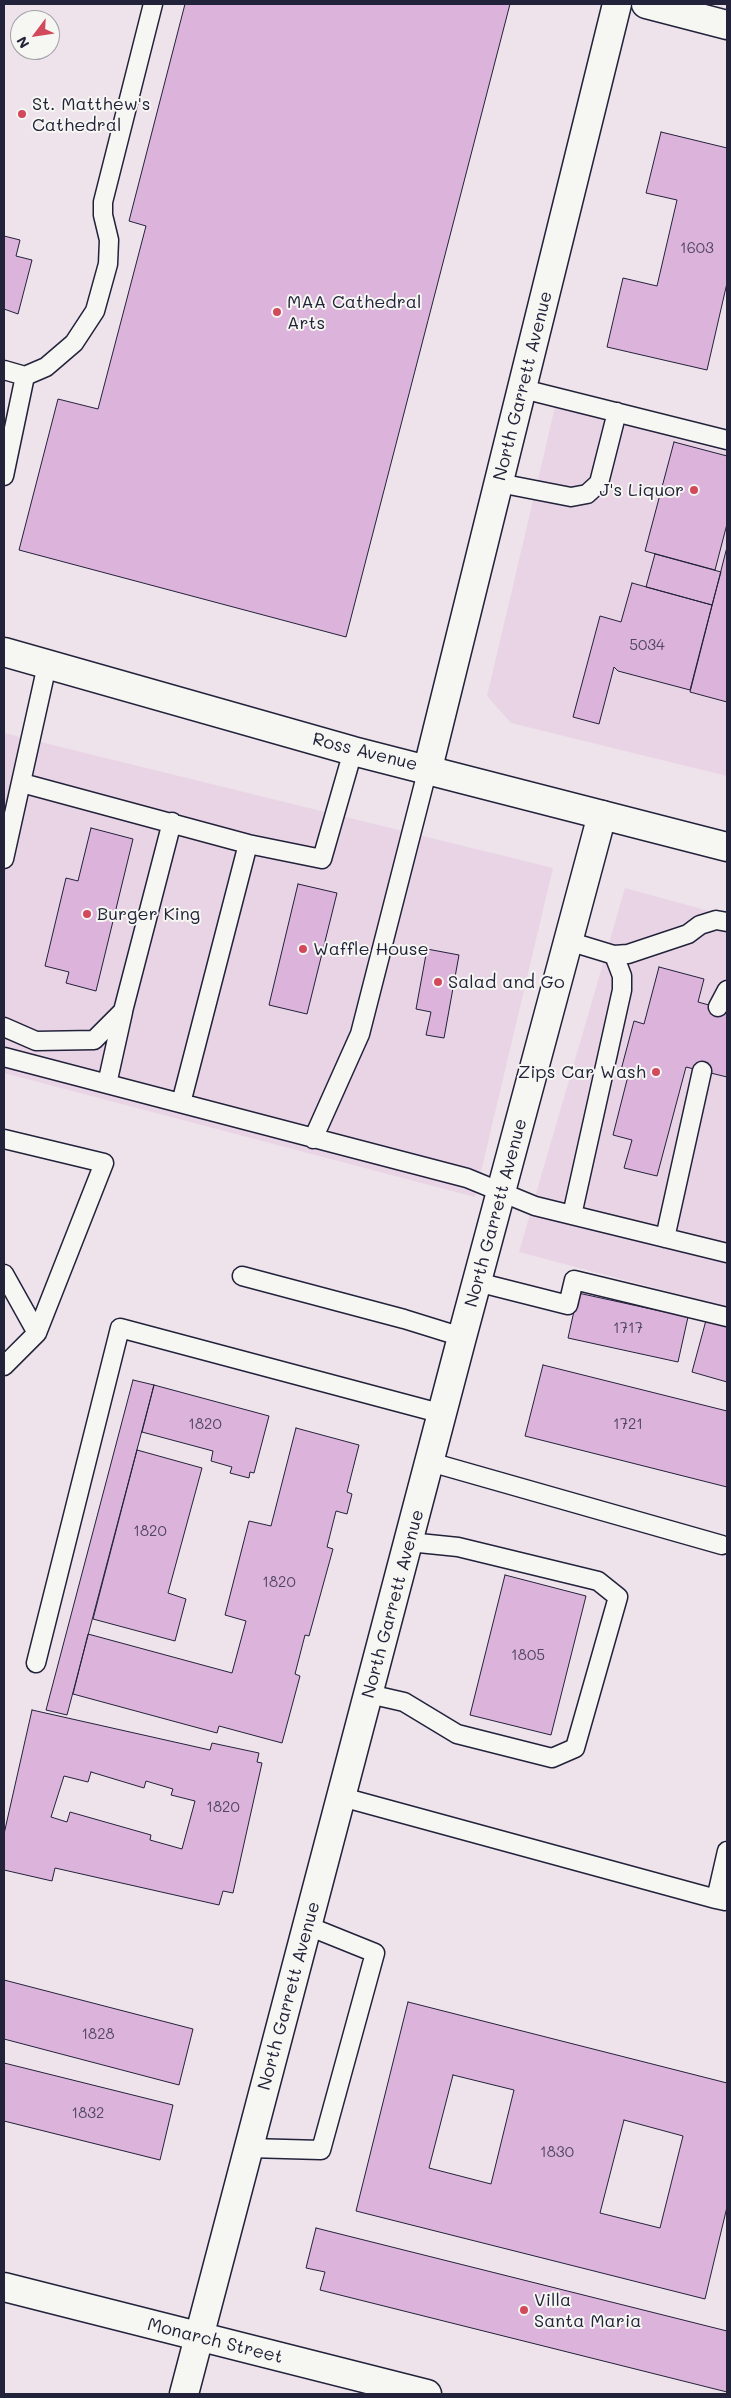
<!DOCTYPE html>
<style>
body{margin:0}
#map{position:relative;width:731px;height:2398px;overflow:hidden;background:#eee2eb;font-family:Mali,sans-serif}
canvas{display:block}
.frame{position:absolute;inset:0;border:5px solid #22223b;pointer-events:none}
.north{position:absolute;left:10px;top:10px;width:50px;height:50px;box-sizing:border-box;background:#f6f6f2;border:1px solid #a1a1a9;border-radius:50%;rotate:239deg;font-size:14px;font-weight:700;line-height:20px;text-align:center;color:#22223b}
.north::after{content:'';display:block;margin:auto;width:18px;height:22px;background:#d1495b;clip-path:polygon(50% 0,100% 100%,50% 72%,0 100%)}
</style>
<div id="map">
<canvas width="731" height="2398"></canvas>
<div class="frame"></div>
<div class="north">N</div>
</div>
<script>
const c = document.querySelector('canvas').getContext('2d');
c.lineJoin = 'round';
function fill(path, color) {
  c.fillStyle = color;
  c.fill(path, 'evenodd');
}
function shape(rows) {
  const path = new Path2D();
  for (const r of rows) {
    path.moveTo(r[0], r[1]);
    for (let i = 2; i < r.length; i += 2) path.lineTo(r[i], r[i + 1]);
  }
  return path;
}
function stroke(path, color, width, dash) {
  c.strokeStyle = color;
  c.lineWidth = width;
  c.lineCap = dash ? 'butt' : 'round';
  c.setLineDash(dash || []);
  c.stroke(path);
}
function label(font, color, halo, rows, align = 'center') {
  c.font = font + ' Mali,sans-serif';
  c.lineWidth = 4;
  c.setLineDash([]);
  c.textBaseline = 'middle';
  c.strokeStyle = halo;
  c.fillStyle = color;
  for (const [text, x, y, turn = 0] of rows) {
    c.save();
    c.translate(x, y);
    c.rotate((+turn || 0) * Math.PI / 180);
    c.textAlign = isNaN(turn) ? turn : align;
    if (halo) c.strokeText(text, 0, 0);
    c.fillText(text, 0, 0);
    c.restore();
  }
}
const built = shape([
 [555,407,727,452,727,776,511,723,487,696],
 [4,733,553,868,475,1197,4,1073],
 [625,888,727,916,727,1307,519,1252]
]);
const building = shape([
 [185,4,510,4,346,637,19,550,58,399,98,409,146,226,129,221,185,4],
 [661,132,727,148,727,283,707,370,607,347,623,278,657,286,677,200,646,193,661,132],
 [4,236,20,240,16,256,32,260,18,314,4,309,4,236],
 [674,442,727,456,727,524,715,570,645,551,674,442],
 [727,547,727,702,690,692,727,547],
 [655,554,721,572,712,605,646,587,655,554],
 [632,583,712,605,690,690,618,671,614,667,599,724,573,717,600,616,621,622,632,583],
 [91,828,133,839,96,991,66,983,69,972,45,966,66,878,78,881,91,828],
 [298,884,337,893,307,1014,269,1005,298,884],
 [427,949,459,955,444,1038,426,1035,431,1012,416,1009,427,949],
 [659,967,704,979,698,1002,727,1010,727,1077,686,1067,657,1176,624,1168,632,1140,613,1135,629,1072,621,1070,634,1021,644,1024,659,967],
 [578,1293,688,1317,678,1362,568,1338,578,1293],
 [708,1313,727,1319,727,1382,692,1372,708,1313],
 [543,1365,727,1411,727,1487,525,1436,543,1365],
 [133,1380,154,1385,67,1715,46,1710,133,1380],
 [154,1385,269,1416,254,1473,250,1472,249,1478,230,1473,232,1467,211,1461,213,1451,142,1432,154,1385],
 [296,1428,359,1445,347,1492,352,1494,347,1514,336,1511,327,1547,333,1549,309,1636,305,1635,295,1674,300,1676,282,1743,219,1726,217,1733,73,1694,88,1634,232,1673,246,1621,225,1615,249,1521,271,1526,296,1428],
 [137,1450,202,1468,168,1593,186,1599,175,1641,93,1619,137,1450],
 [505,1575,586,1596,551,1735,470,1715,505,1575],
 [32,1710,210,1750,212,1743,259,1753,257,1762,262,1763,233,1893,223,1891,219,1905,55,1868,52,1881,4,1870,4,1834,32,1710],
 [91,1772,144,1788,146,1781,173,1789,171,1795,195,1801,182,1849,150,1840,151,1835,70,1812,67,1822,51,1817,64,1776,88,1782,91,1772],
 [4,1980,193,2029,179,2085,4,2039,4,1980],
 [408,2002,727,2083,727,2207,705,2299,356,2211,408,2002],
 [453,2075,514,2090,491,2184,429,2168,453,2075],
 [624,2120,683,2136,660,2228,600,2213,624,2120],
 [4,2063,173,2105,160,2160,4,2121,4,2063],
 [316,2228,727,2331,727,2392,320,2290,325,2272,306,2268,316,2228]
]);
const lane = shape([
 [4,370,25,376,46,367,74,343,95,311,108,264,109,240,103,215,103,202,153,4],
 [523,389,727,440],
 [4,476,25,376],
 [499,483,571,497,587,494,599,483,617,412],
 [22,783,248,844,181,1103],
 [248,844,322,859,353,751],
 [4,859,47,665],
 [568,941,614,955,628,954,688,934,700,925,716,920,727,922],
 [718,1007,727,990],
 [4,1027,36,1041,94,1040,123,1011,172,822],
 [4,1057,467,1178,535,1206,727,1253],
 [107,1084,123,1012],
 [4,1139,104,1163,37,1333],
 [313,1139,360,1034,428,768],
 [572,1215,622,990,622,976,614,955],
 [665,1238,702,1071],
 [4,1274,37,1333,4,1366],
 [242,1276,404,1319,462,1337],
 [477,1282,568,1305,574,1280,727,1317],
 [430,1462,722,1545],
 [36,1663,120,1328,443,1414],
 [369,1694,404,1702,457,1734,552,1758,575,1748,618,1597,598,1581,458,1547,409,1542],
 [342,1797,716,1899],
 [725,1901,716,1899,727,1851],
 [249,2148,321,2150,375,1953,308,1926]
]);
const street = shape([
 [646,4,727,25],
 [428,768,617,4],
 [4,2287,427,2394],
 [184,2394,462,1337,602,815]
]);
const secondary = shape([
 [4,652,353,751,727,847]
]);
const markers = [
 [22,114,5,"#d1495b"],
 [277,312,5,"#d1495b"],
 [694,490,5,"#d1495b"],
 [87,914,5,"#d1495b"],
 [303,949,5,"#d1495b"],
 [438,982,5,"#d1495b"],
 [656,1072,5,"#d1495b"],
 [524,2310,5,"#d1495b"]
];
const numberNames = [
 ["1603",697,248],
 ["5034",647,645],
 ["1717",628,1328],
 ["1820",205,1424],
 ["1721",628,1424],
 ["1820",150,1531],
 ["1820",279,1582],
 ["1805",528,1655],
 ["1820",223,1807],
 ["1828",98,2034],
 ["1832",88,2113],
 ["1830",557,2152]
];
const poiNames = [
 ["St. Matthew's",32,104],
 ["Cathedral",32,125],
 ["MAA Cathedral",287,302],
 ["Arts",287,323],
 ["J's Liquor",684,490,"right"],
 ["Burger King",97,914],
 ["Waffle House",313,949],
 ["Salad and Go",448,982],
 ["Zips Car Wash",646,1072,"right"],
 ["Villa",534,2300],
 ["Santa Maria",534,2321]
];
const streetNames = [
 ["North Garrett Avenue",523,386,-76],
 ["Ross Avenue",365,752,14],
 ["North Garrett Avenue",496,1213,-75],
 ["North Garrett Avenue",393,1604,-75],
 ["North Garrett Avenue",289,1996,-75],
 ["Monarch Street",215,2341,14]
];
fill(built, '#e9d4e6');
fill(building, '#dcb3da');
stroke(building, '#22223b', 1);
stroke(lane, '#22223b', 21);
stroke(street, '#22223b', 31);
stroke(secondary, '#22223b', 31);
stroke(lane, '#f6f6f2', 18);
stroke(street, '#f6f6f2', 28);
stroke(secondary, '#f6f6f2', 28);
for (const [x, y, r, color] of markers) {
  const dot = new Path2D();
  dot.arc(x, y, r, 0, 2 * Math.PI);
  c.fillStyle = color;
  c.fill(dot);
  stroke(dot, '#f6f6f2', 2);
}
label('15px', '#504663', null, numberNames);
label('18px', '#22223b', '#f6f6f2', poiNames, 'left');
label('18px', '#22223b', '#f6f6f2', streetNames);
</script>
